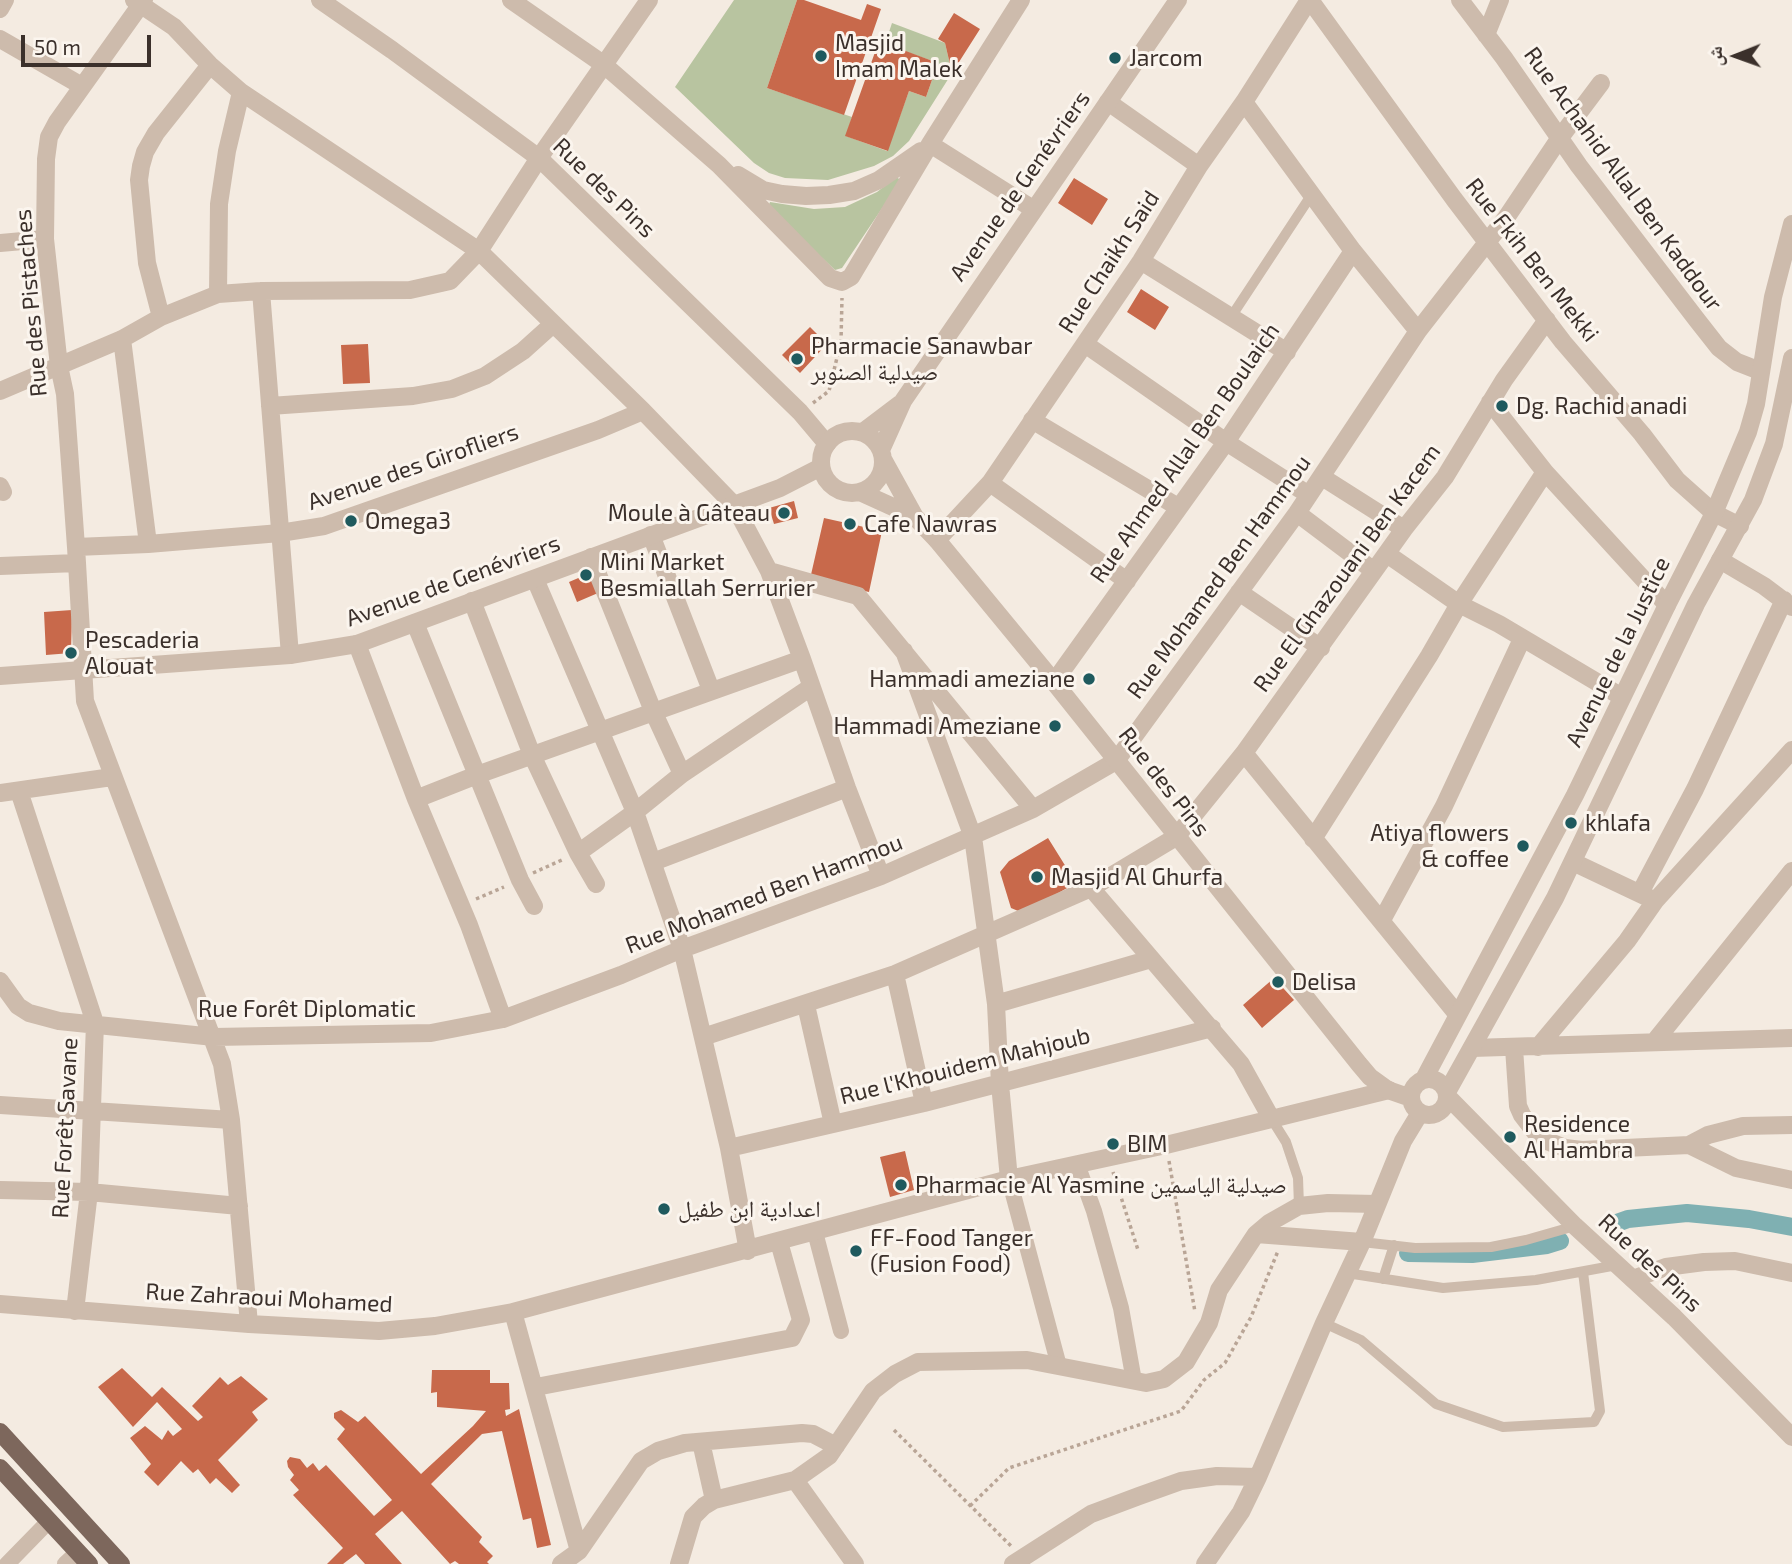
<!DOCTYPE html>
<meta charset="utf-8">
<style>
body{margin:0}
#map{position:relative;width:1792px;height:1564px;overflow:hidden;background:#f4ebe1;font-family:"Exo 2","Noto Naskh Arabic",sans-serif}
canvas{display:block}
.north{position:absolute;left:1701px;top:21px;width:70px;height:70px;-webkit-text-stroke:5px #fbf5ee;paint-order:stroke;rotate:269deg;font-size:19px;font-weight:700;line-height:28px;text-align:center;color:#3b302b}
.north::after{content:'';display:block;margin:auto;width:24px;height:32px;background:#3b302b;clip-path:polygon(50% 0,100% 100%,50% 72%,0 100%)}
.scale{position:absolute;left:21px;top:35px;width:130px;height:32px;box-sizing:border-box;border:4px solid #3b302b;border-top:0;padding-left:9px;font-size:21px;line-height:24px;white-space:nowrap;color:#3b302b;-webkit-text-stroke:5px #fbf5ee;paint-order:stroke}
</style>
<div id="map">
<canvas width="1792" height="1564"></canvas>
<div class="north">ش</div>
<div class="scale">50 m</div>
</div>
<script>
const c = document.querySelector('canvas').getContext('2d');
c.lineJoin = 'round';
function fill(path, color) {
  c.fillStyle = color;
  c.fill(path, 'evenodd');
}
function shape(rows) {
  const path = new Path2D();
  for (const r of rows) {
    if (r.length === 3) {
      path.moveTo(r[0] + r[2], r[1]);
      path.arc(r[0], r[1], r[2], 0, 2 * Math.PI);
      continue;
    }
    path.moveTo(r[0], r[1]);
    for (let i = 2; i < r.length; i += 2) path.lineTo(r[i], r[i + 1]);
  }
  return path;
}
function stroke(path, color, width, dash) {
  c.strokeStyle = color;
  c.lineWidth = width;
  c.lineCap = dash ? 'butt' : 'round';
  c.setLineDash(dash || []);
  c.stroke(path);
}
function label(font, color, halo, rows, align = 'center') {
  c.font = font + ' "Exo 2","Noto Naskh Arabic",sans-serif';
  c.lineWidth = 6;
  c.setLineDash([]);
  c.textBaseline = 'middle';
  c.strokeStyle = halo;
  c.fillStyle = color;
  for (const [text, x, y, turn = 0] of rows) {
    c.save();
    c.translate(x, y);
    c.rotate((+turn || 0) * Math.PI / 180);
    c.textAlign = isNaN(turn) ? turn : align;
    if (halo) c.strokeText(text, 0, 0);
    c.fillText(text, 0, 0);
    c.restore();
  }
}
const green = shape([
 [734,0,797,0,767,88,852,117,846,136,887,151,909,91,926,97,938,63,885,44,892,23,945,43,952,73,909,141,893,156,874,166,828,180,785,178,769,173,754,163,675,87],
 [896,177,901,180,842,268,835,270,768,207,770,202,814,209,845,207,877,192]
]);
const canal = shape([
 [1614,1224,1628,1219,1687,1213,1749,1219,1792,1227],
 [1408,1253,1472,1254,1547,1245,1560,1241]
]);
const building = shape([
 [797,0,804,0,861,20,867,4,881,9,844,115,767,88],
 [954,13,980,29,952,73,945,43,938,39],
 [879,41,938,63,926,97,909,91,888,151,845,136],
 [1074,178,1108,199,1092,225,1058,203],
 [1141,289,1169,307,1155,330,1127,312],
 [810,327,827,344,800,373,782,355],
 [368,344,370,383,343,384,341,345],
 [794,501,798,518,774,524,769,508],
 [824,518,882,531,869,592,810,579],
 [590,573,598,593,577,602,569,582],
 [72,610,71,653,46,655,44,612],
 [1048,838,1076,883,1023,913,1011,908,1000,872,1009,861],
 [1274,978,1294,1000,1262,1028,1243,1005],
 [905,1151,914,1190,890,1197,880,1157],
 [122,1368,152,1397,162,1387,198,1421,203,1417,192,1406,220,1377,228,1385,241,1376,268,1399,252,1412,258,1420,218,1460,240,1485,232,1493,216,1478,210,1484,198,1469,193,1473,181,1461,158,1486,144,1472,151,1464,130,1438,145,1426,162,1440,168,1430,173,1436,182,1429,157,1402,133,1427,98,1387],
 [432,1370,490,1370,490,1383,509,1383,510,1409,505,1410,506,1416,519,1409,551,1545,537,1548,531,1518,523,1520,502,1431,482,1434,431,1484,482,1537,479,1542,493,1556,487,1562,489,1564,459,1564,455,1561,450,1564,402,1511,375,1534,402,1564,365,1564,356,1554,343,1564,327,1564,343,1548,293,1495,299,1490,290,1480,294,1475,288,1467,287,1461,290,1457,300,1459,307,1468,313,1463,319,1471,326,1465,374,1516,392,1500,337,1439,345,1429,334,1418,334,1413,341,1410,358,1422,365,1416,421,1474,473,1426,486,1411,437,1407,437,1392,431,1393]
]);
const path = shape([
 [813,403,829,391,841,341,842,298],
 [533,873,564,859],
 [476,899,504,887],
 [1169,1161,1195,1312],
 [1113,1172,1138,1250],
 [894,1430,1012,1547],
 [970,1506,1009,1468,1181,1411,1204,1380,1225,1363,1251,1317,1278,1251]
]);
const service = shape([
 [1231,317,1312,194],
 [1271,1118,1286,1142,1298,1178,1299,1206],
 [1362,1242,1415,1248,1491,1247,1526,1240,1575,1226],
 [1347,1273,1443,1288,1536,1280,1617,1265],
 [1383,1279,1394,1245],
 [1324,1323,1361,1340,1436,1404,1503,1427,1594,1422,1600,1411,1583,1272]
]);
const pedestrian = shape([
 [1077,1164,1094,1211,1121,1308,1134,1381],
 [1009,1179,1059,1366],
 [815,1232,841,1331],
 [7,1564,49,1521],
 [65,1564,78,1552]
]);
const minor = shape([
 [134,0,174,27,210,65,241,92,479,251,643,411,734,505,769,571,802,659,847,788,881,876],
 [320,0,392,50,539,158,800,412,827,444],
 [511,0,603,64,719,165,830,278,842,282,851,277,930,144,1021,0],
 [1310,0,1454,199,1563,342,1642,434,1677,480,1714,513,1740,526],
 [1460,0,1504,58,1579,166,1697,320,1719,348,1737,362,1760,371],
 [0,9,5,0],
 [1486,35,1500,0],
 [0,39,82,86],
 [1108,102,1199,166],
 [1244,102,1353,251,1418,331],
 [930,144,1033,209],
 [738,175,763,190,782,194,806,196,829,195,854,191,879,180,921,151],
 [0,243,45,239],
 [1141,261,1287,352],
 [261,291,290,655],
 [218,294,219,204,227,151,241,92],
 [161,317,147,263,139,180,141,166,145,152,156,133,210,65],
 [122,339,148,544],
 [1085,344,1226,442,1309,495],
 [0,391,122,339,161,317,218,294,261,291,410,290,450,281,479,251,539,158,649,0],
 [1490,402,1545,472,1667,605],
 [270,406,413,396,452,389,485,376,523,351,553,324],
 [1032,420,1178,507],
 [1322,477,1404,529],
 [990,483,1127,581],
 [0,486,3,492],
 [1297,513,1374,571],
 [651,535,711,690],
 [937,540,990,483,1141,261,1199,166,1244,102,1309,0],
 [76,547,65,394,59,366,45,239,46,159,49,137,57,122,144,0],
 [1387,554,1459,604,1499,624,1622,697],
 [591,557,653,711,682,774],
 [1720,560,1764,586,1792,607],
 [77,563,85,701,222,1064,231,1120,249,1324],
 [0,566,77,563,76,547,148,544,280,533,324,526,598,430,643,411],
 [769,571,858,596,1033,809],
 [535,579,635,812,682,949,729,1148,748,1251],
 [1239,592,1321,648],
 [472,601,532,755,578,853,596,884],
 [415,623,520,880,534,906],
 [357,644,416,799,469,925,503,1019],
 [904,651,973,837,996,1004,1000,1084,1009,1179],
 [1054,682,1226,442,1353,251],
 [1244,753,1457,1014],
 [19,791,95,1023,89,1192,75,1311],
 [0,793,112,777],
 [416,799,477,775,802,659],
 [1313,839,1429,656,1459,604,1545,472],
 [578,853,635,812,682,774,811,687],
 [653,862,847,788],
 [1573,862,1649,898],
 [1091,888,1241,1064,1271,1118],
 [1640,893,1695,789,1784,600],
 [1382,920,1444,806,1522,639],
 [895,974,924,1103],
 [0,981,18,1006,29,1013,59,1021,214,1037,431,1033,503,1019,621,975,682,949,881,876,1033,809,1116,761,1297,513,1418,331,1506,218,1559,139,1601,83],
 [996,1004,1151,959],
 [806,1005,833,1124],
 [703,1037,895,974,1091,888,1176,837,1244,753,1404,529,1445,477,1504,380,1547,320],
 [1655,1041,1792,871],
 [1538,1047,1627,941,1655,901,1792,750],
 [1472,1048,1792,1038],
 [1514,1048,1518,1106,1522,1115,1535,1132,1547,1141,1565,1148,1582,1150,1689,1145,1708,1135,1743,1126,1792,1125],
 [0,1105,231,1120],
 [1689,1145,1736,1168,1792,1180],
 [729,1148,924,1103,1212,1028],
 [0,1190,89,1192,239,1206],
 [1256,1234,1362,1242],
 [1633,1279,1666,1267,1704,1262,1735,1261,1792,1273],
 [0,1304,249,1324,379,1331,435,1326,513,1312,1009,1179,1166,1145,1389,1090],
 [513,1312,579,1551],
 [536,1387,792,1338,801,1320,779,1242],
 [701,1442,714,1500],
 [795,1480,855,1564],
 [561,1564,579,1551,641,1461,658,1451,685,1443,802,1433,813,1434,836,1446],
 [679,1564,693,1517,704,1506,714,1500,795,1480,829,1456,873,1391,895,1374,918,1362,1027,1360,1146,1383,1164,1379,1186,1362,1209,1323,1219,1290,1256,1234,1269,1223,1299,1206,1328,1203,1377,1204],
 [1013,1564,1091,1514,1139,1496,1181,1481,1217,1476,1258,1477],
 [1205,1564,1241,1512,1258,1477,1324,1323,1362,1242,1403,1141,1420,1113]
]);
const tertiary = shape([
 [852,462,31],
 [863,432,900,404],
 [881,450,903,401,1178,0],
 [883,459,915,517,937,540,1054,682,1359,1064,1370,1077,1388,1090,1411,1098],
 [860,492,915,517],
 [0,676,290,655,357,644,780,488,821,467],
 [1429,1097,18],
 [1424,1079,1575,795,1667,605,1714,513,1748,432,1756,404,1773,297,1792,224],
 [1447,1092,1555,898,1696,604,1753,500,1774,444,1792,358],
 [1448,1097,1575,1226,1674,1317,1792,1437]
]);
const primary = shape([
 [0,1432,121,1564],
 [0,1468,89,1564]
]);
const markers = [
 [821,56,7,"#1f5a5e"],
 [1115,58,7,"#1f5a5e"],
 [797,359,7,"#1f5a5e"],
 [1502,406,7,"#1f5a5e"],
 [784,513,7,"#1f5a5e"],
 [351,521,7,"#1f5a5e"],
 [850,524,7,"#1f5a5e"],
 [586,575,7,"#1f5a5e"],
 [71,653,7,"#1f5a5e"],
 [1089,679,7,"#1f5a5e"],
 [1055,726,7,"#1f5a5e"],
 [1571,823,7,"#1f5a5e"],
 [1523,846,7,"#1f5a5e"],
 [1037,877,7,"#1f5a5e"],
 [1278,982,7,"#1f5a5e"],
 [1510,1137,7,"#1f5a5e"],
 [1113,1144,7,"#1f5a5e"],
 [901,1185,7,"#1f5a5e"],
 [664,1209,7,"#1f5a5e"],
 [856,1251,7,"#1f5a5e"]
];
const poiNames = [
 ["Masjid",835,43],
 ["Imam Malek",835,69],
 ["Jarcom",1129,58],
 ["Pharmacie Sanawbar",811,346],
 ["صيدلية الصنوبر",811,372],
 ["Dg. Rachid anadi",1516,406],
 ["Moule à Gâteau",770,513,"right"],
 ["Omega3",365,521],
 ["Cafe Nawras",864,524],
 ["Mini Market",600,562],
 ["Besmiallah Serrurier",600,588],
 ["Pescaderia",85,640],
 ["Alouat",85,666],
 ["Hammadi ameziane",1075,679,"right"],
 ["Hammadi Ameziane",1041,726,"right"],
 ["khlafa",1585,823],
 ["Atiya flowers",1509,833,"right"],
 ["& coffee",1509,859,"right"],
 ["Masjid Al Ghurfa",1051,877],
 ["Delisa",1292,982],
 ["Residence",1524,1124],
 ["Al Hambra",1524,1150],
 ["BIM",1127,1144],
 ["Pharmacie Al Yasmine صيدلية الياسمين",915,1185],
 ["اعدادية ابن طفيل",678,1209],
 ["FF-Food Tanger",870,1238],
 ["(Fusion Food)",870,1264]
];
const streetNames = [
 ["Rue Achahid Allal Ben Kaddour",1623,179,54],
 ["Avenue de Genévriers",1020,186,-55],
 ["Rue des Pins",604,188,44],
 ["Rue Fkih Ben Mekki",1532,260,52],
 ["Rue Chaikh Said",1109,262,-57],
 ["Rue des Pistaches",31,303,-95],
 ["Rue Ahmed Allal Ben Boulaich",1185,453,-55],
 ["Avenue des Girofliers",413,467,-19],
 ["Rue El Ghazouani Ben Kacem",1347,568,-54],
 ["Rue Mohamed Ben Hammou",1219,577,-54],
 ["Avenue de Genévriers",453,581,-20],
 ["Avenue de la Justice",1618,652,-64],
 ["Rue des Pins",1164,782,52],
 ["Rue Mohamed Ben Hammou",764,894,-21],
 ["Rue Forêt Diplomatic",307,1009],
 ["Rue l'Khouidem Mahjoub",965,1066,-14],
 ["Rue Forêt Savane",65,1128,-87],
 ["Rue des Pins",1650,1263,43],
 ["Rue Zahraoui Mohamed",269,1298,3]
];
fill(green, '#b8c4a0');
stroke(canal, '#7fb0b2', 18);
fill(building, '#c8694b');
stroke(path, '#b9a596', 3.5, [3.5, 3.5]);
stroke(service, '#cdbbac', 10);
stroke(pedestrian, '#cdbbac', 16);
stroke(minor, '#cdbbac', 18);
stroke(tertiary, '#cdbbac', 18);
stroke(primary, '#7d675c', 18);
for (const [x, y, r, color] of markers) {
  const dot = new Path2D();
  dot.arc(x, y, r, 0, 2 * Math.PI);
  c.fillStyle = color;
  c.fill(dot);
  stroke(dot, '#fbf5ee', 2.5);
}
label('23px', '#3b302b', '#fbf5ee', poiNames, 'left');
label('23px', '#3b302b', '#fbf5ee', streetNames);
</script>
